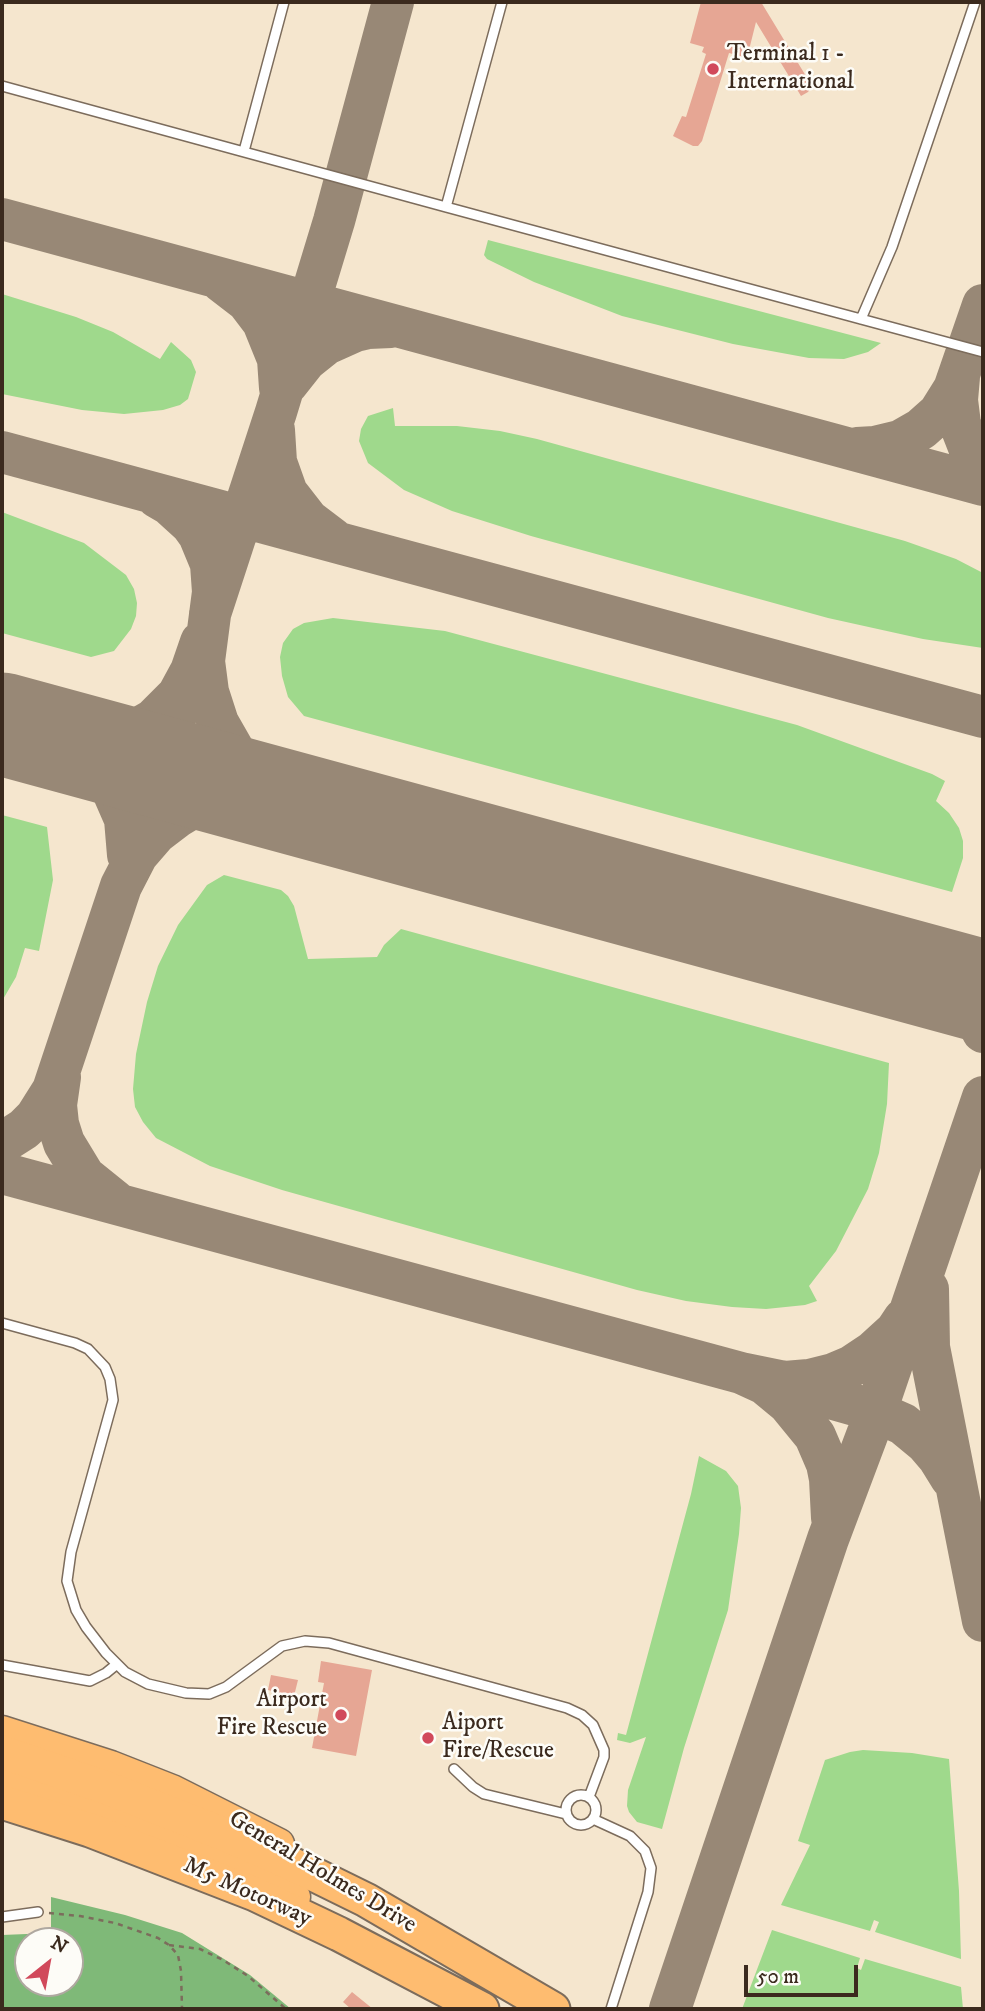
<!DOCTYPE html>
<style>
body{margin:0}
#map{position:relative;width:985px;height:2011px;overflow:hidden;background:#f5e6ce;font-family:"IM FELL DW Pica",serif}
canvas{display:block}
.frame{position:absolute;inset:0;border:4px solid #3b2a1e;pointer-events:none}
.north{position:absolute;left:14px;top:1927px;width:70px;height:70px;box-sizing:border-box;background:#fdfcf7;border:2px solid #afa8a0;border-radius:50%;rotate:31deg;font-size:19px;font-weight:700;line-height:28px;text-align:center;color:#3b2a1e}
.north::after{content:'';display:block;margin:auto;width:24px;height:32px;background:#d1495b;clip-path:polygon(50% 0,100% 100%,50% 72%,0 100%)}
.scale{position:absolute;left:744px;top:1965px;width:114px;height:32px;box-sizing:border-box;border:4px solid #3b2a1e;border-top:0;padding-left:9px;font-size:21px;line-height:24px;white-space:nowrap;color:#3b2a1e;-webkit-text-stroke:5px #fdfcf7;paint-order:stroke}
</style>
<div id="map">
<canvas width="985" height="2011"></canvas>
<div class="frame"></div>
<div class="north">N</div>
<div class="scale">50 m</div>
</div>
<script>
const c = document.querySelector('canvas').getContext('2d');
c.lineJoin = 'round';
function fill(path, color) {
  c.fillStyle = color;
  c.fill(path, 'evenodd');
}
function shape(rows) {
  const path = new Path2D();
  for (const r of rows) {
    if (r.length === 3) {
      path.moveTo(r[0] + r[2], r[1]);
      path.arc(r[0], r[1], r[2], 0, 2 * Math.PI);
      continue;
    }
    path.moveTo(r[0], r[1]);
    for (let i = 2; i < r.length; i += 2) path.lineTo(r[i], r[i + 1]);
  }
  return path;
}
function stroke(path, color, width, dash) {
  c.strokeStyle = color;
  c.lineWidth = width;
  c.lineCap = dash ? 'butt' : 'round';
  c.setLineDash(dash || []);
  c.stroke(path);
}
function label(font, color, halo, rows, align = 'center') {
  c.font = font + ' "IM FELL DW Pica",serif';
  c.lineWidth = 5;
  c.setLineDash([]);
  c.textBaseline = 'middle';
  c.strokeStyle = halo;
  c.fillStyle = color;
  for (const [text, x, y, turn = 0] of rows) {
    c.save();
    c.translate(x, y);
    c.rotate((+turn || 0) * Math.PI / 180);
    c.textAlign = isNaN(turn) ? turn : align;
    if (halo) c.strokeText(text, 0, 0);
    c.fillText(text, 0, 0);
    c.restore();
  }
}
const green = shape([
 [488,240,881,343,868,352,844,359,809,358,733,344,658,325,622,316,534,282,487,259,484,255],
 [2,294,76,317,113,332,160,359,171,342,191,360,196,372,188,399,180,405,163,410,124,414,82,410,2,394],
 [393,408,395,426,457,426,500,431,537,439,905,541,956,559,983,573,983,648,923,639,828,618,531,536,452,511,404,490,368,463,359,441,361,429,368,416],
 [2,512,84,543,126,575,134,589,137,603,136,616,131,629,114,651,91,657,2,633],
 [333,618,445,631,797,725,932,774,945,781,936,801,949,813,959,828,963,841,963,858,952,892,304,716,288,697,282,676,280,657,283,643,293,629,304,623],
 [2,815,47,827,53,880,39,951,25,948,16,977,2,1001],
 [224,875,281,890,288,896,294,906,308,959,377,957,384,945,401,929,889,1063,887,1104,879,1153,868,1189,836,1251,809,1286,817,1301,805,1305,766,1309,732,1307,686,1301,637,1290,282,1190,210,1166,156,1138,143,1122,135,1107,133,1089,136,1054,147,1002,158,966,178,925,207,885],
 [699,1456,726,1471,738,1486,741,1508,739,1534,728,1610,684,1748,662,1829,637,1822,629,1812,627,1806,628,1790,646,1737,630,1743,617,1740,618,1733,626,1735,691,1494],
 [863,1750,912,1753,949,1759,959,1891,961,1959,875,1932,879,1922,874,1920,870,1931,781,1905,810,1845,798,1841,825,1760,850,1752],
 [772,1930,860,1958,857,1968,861,1970,865,1959,961,1987,963,2009,742,2009]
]);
const forest = shape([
 [51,1897,125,1915,182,1933,250,1975,291,2009,3,2009,2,1935,51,1933],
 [28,1941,70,1941,70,1983,28,1983]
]);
const taxiway = shape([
 [2,219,983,485],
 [221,281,247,301,263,322,278,359,280,388],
 [959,377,957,400,960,424,969,447,983,467],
 [287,384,306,360,326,344,355,331,368,328,391,327],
 [274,430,276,462,287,493,308,520,333,539],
 [857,448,875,447,900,441,921,429,939,413,954,389,983,305],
 [2,452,983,717],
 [157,497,169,504,191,524,199,535,211,564,213,592,204,661,208,692,218,723,234,751,246,764,259,777,296,801],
 [210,614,276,412,334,221,393,2],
 [10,724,80,743,100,742,132,732,153,720,178,695,191,671,201,642],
 [55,741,83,753,108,780,125,819,128,855],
 [130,856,184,691],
 [806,945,945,983,971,1008,983,1032],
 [60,1077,56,1105,58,1124,64,1143,84,1176,115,1201],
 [2,1143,24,1129,36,1117,53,1090,121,886,137,855,156,833,177,817,192,808,221,798,243,796,272,800,362,824],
 [2,1173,741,1373],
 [928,1289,929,1347,983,1621],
 [788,1386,869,1409,903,1424,926,1443,938,1457,951,1478],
 [832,1518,830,1479,827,1464,815,1436,788,1403,765,1384,741,1373,785,1382,809,1380,833,1374,852,1366,873,1352,896,1331,904,1319],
 [670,2009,828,1539,875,1414,983,1097]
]);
const runway = shape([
 [2,724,983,991]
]);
const building = shape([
 [701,2,761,2,812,86,808,92,801,96,756,22,747,58,729,53,702,141,698,146,693,146,673,136,682,116,686,117,706,54,702,52,704,47,690,43],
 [321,1661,372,1670,356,1756,312,1748,324,1683,318,1682],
 [271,1675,298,1680,294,1696,268,1690],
 [352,1992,373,2009,351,2009,343,2002]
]);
const path = shape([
 [49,1913,80,1916,115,1923,158,1938,169,1945,178,1955,181,1971,182,2009],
 [169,1945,200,1949,223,1960,248,1976,286,2009]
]);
const service = shape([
 [2,86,446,207,502,2],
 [244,151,284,2],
 [446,207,983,352],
 [861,319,892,247,975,2],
 [2,1323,75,1343,88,1349,105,1367,110,1379,113,1400,110,1411,71,1552,67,1581,76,1610,86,1627,106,1653,125,1672,148,1684,186,1693,209,1694,226,1687,282,1646,305,1641,329,1643,567,1708,582,1715,593,1725,604,1750,604,1757,589,1797],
 [2,1665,90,1681,106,1673,117,1664],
 [454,1769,473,1787,484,1794,566,1814],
 [581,1810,15],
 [593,1819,630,1836,645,1851,651,1868,648,1892,611,2009],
 [2,1917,38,1912]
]);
const trunk = shape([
 [2,1731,111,1766,172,1790,279,1844],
 [2,1779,57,1795,162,1834,262,1879,295,1897]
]);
const motorway = shape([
 [2,1752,107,1788,226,1835,305,1870,366,1900,553,2009],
 [2,1802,90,1830,255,1894,339,1934,482,2009]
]);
const markers = [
 [713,69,7,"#d1495b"],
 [341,1715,7,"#d1495b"],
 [428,1738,7,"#d1495b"]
];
const poiNames = [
 ["Terminal 1 -",727,55],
 ["International",727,83],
 ["Airport",327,1701,"right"],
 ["Fire Rescue",327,1729,"right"],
 ["Aiport",442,1724],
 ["Fire/Rescue",442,1752]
];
const streetNames = [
 ["General Holmes Drive",322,1873,31],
 ["M5 Motorway",247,1893,24]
];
fill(green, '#9fd98c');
fill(forest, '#7fb978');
stroke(taxiway, '#988876', 42);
stroke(runway, '#988876', 103);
fill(building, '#e6a694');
stroke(service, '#7c6c5c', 12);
stroke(trunk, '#7c6c5c', 33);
stroke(motorway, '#7c6c5c', 37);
stroke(path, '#7c6c5c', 2.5, [5, 5]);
stroke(service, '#fff', 9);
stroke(trunk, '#febc70', 30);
stroke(motorway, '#febc70', 33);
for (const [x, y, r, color] of markers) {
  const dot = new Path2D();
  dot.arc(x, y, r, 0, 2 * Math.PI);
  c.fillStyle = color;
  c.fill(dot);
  stroke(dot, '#fdfcf7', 2.5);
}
label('24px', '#3b2a1e', '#fdfcf7', poiNames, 'left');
label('24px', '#3b2a1e', '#fdfcf7', streetNames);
</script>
